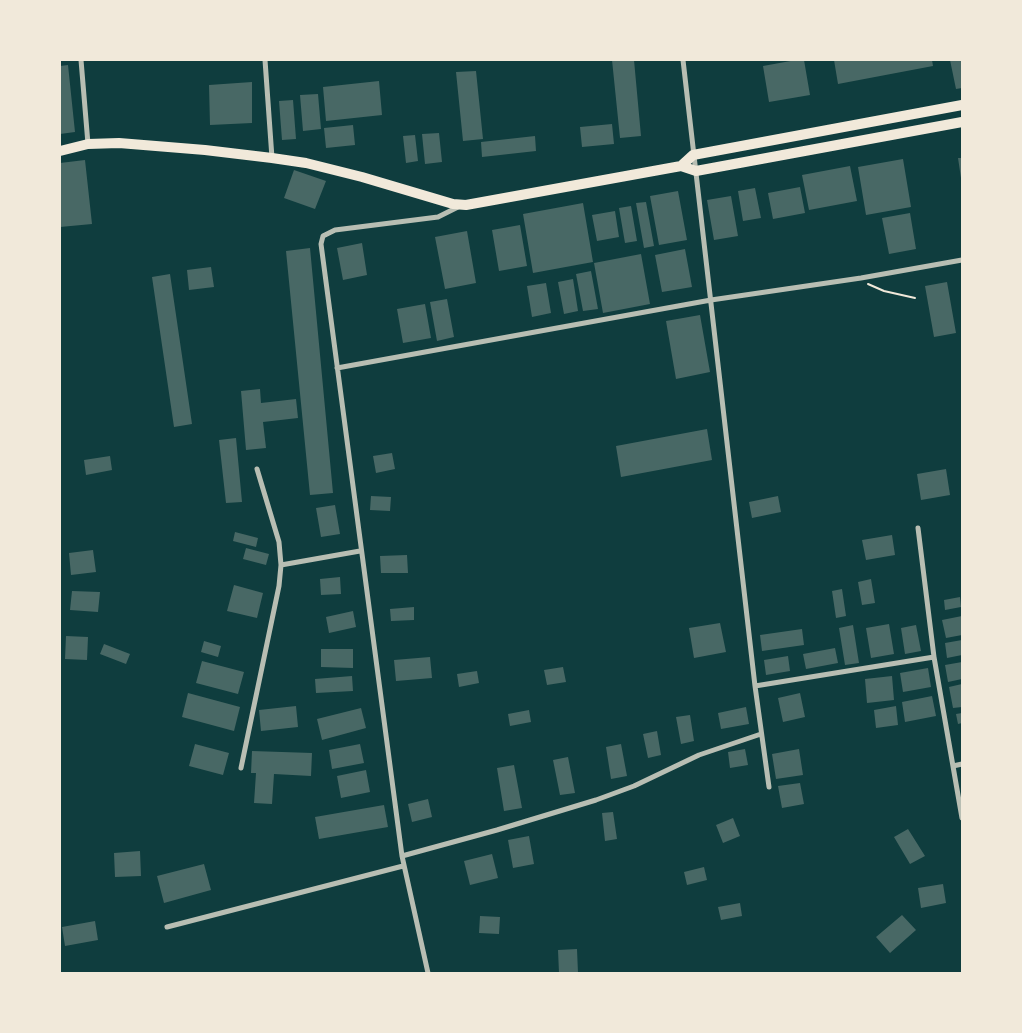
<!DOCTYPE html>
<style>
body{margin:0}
#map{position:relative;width:1022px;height:1033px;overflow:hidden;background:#0f3d3e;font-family:"Golos Text",sans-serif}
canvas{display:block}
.frame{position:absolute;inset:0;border:61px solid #f1e9da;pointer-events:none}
</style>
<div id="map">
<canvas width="1022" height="1033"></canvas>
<div class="frame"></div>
</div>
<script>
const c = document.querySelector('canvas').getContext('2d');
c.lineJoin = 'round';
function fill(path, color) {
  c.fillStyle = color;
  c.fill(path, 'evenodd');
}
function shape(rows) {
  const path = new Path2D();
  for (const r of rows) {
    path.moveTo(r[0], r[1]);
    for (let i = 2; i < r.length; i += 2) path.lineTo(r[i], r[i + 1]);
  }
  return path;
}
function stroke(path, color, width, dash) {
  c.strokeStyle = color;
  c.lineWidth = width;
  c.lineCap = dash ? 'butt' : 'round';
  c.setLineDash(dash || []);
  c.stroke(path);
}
const building = shape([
 [612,60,634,60,641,136,620,138],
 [796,60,804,60,810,95,769,102,763,66],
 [834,60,932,60,933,66,838,84],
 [950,60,962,60,962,88,956,89],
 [68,65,75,132,60,134,60,66],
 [476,71,483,139,463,141,456,72],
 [379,81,382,115,326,121,323,87],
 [252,82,252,123,210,125,209,85],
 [318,94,321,129,303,131,300,95],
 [293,100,296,139,282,140,279,101],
 [612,124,614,144,582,147,580,127],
 [353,125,355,145,326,148,324,128],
 [439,133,442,162,425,164,422,134],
 [415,135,418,161,406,163,403,136],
 [535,136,536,151,482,157,481,142],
 [958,158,962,158,962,178,961,178],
 [903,159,911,207,866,215,858,167],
 [85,160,92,224,60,227,60,163],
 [850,166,857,201,809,210,802,175],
 [294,170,326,181,315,209,284,198],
 [800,187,805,213,773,219,768,193],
 [755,188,761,218,743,221,738,191],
 [678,191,687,240,659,245,650,196],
 [731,196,738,236,714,240,707,200],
 [646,202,654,246,644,248,636,203],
 [583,203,593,262,533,273,523,214],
 [631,206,637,241,625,243,619,208],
 [615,211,619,237,597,241,592,215],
 [910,213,916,249,889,254,882,218],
 [520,225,527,266,499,271,492,230],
 [467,231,476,283,445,289,435,237],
 [362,243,367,275,343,280,337,248],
 [310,248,333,493,310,495,286,251],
 [685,249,692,287,662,292,655,255],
 [641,254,650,304,603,313,594,263],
 [211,267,214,287,189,290,187,270],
 [591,271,598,309,583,311,576,274],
 [170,274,192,424,174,427,152,277],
 [573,279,578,311,564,314,558,282],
 [947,282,956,333,934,337,925,286],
 [546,283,551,313,532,317,527,286],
 [447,299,454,337,437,341,430,302],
 [425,304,431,338,403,343,397,309],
 [700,315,710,372,676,379,666,321],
 [260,389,261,403,296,399,298,418,263,422,266,448,246,450,241,391],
 [707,429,712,460,621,477,616,446],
 [236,438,242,502,226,503,219,440],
 [392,453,395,469,376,473,373,456],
 [110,456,112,470,86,475,84,460],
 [946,469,950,495,921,500,917,474],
 [371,496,391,497,390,511,370,510],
 [778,496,781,512,752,518,749,502],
 [335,505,340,534,321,537,316,508],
 [235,532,258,538,256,547,233,541],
 [892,535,895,555,866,560,862,540],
 [246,548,269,554,266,565,243,559],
 [93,550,96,572,71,575,69,553],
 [407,555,408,573,381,573,380,556],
 [340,577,341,594,321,595,320,579],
 [871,579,875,603,862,605,858,582],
 [234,585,263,593,257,618,227,611],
 [842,589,846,616,836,618,832,591],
 [72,591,100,592,98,612,70,610],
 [960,597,961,607,945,610,944,600],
 [414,607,414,620,391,621,390,609],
 [353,611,356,627,329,633,326,617],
 [962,616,962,635,946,638,942,620],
 [720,623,726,652,694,658,689,628],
 [889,624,894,654,871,658,866,628],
 [853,625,859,663,845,665,839,628],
 [916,625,921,651,905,654,901,628],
 [802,629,804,645,762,651,760,635],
 [66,636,88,637,87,660,65,659],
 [962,640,962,655,947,658,945,643],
 [204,641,221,646,218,657,201,652],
 [104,644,130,654,126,664,100,654],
 [835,648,838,663,806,669,803,654],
 [321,649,353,649,353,668,321,667],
 [788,656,790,671,766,675,764,660],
 [430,657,432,678,396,681,394,660],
 [202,661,244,672,238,694,196,683],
 [962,662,962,679,948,682,945,665],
 [563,667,566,682,547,685,544,670],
 [928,668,931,687,903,692,900,673],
 [477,671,479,683,459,687,457,674],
 [352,676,353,691,316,693,315,679],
 [892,676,894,700,867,703,865,679],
 [962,684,962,707,953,708,949,687],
 [188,693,240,707,234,731,182,717],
 [800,693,805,717,783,722,778,698],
 [932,696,936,716,905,722,902,702],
 [296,706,298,727,261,731,259,710],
 [896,706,898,725,876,728,874,710],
 [746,707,749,724,721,729,718,713],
 [361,708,366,728,322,740,317,719],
 [529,710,531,722,510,726,508,714],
 [962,713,962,723,958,724,956,714],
 [690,715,694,741,681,744,676,717],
 [657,731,661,755,648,758,643,734],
 [195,744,229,753,223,775,189,766],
 [360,744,364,763,332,769,329,750],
 [621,744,627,776,611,779,606,747],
 [745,749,748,765,730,768,728,752],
 [799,749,803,775,776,779,772,754],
 [252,751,312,753,311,776,274,774,272,804,254,803,256,773,251,773],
 [568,757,575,793,560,795,553,760],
 [514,765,522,808,504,811,497,768],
 [366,770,370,792,341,798,337,776],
 [800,783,804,804,782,808,778,786],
 [428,799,432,817,412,822,408,804],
 [384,805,388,827,319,839,315,817],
 [613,812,617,839,605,841,602,813],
 [733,818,740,836,723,843,716,825],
 [908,829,925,856,910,864,894,837],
 [529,836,534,864,513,868,508,840],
 [140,851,141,876,115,877,114,853],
 [492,854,498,878,470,885,464,861],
 [204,864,211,890,164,903,157,876],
 [704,867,707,880,687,885,684,872],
 [943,884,946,903,921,908,918,888],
 [740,903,742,916,721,920,718,907],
 [902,915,916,930,890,953,876,937],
 [480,916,500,917,499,934,479,933],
 [95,921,98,940,65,946,62,927],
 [577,949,578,973,559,973,558,950]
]);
const path = shape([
 [868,284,884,291,915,298]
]);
const minor = shape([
 [81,60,88,144],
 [265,60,272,158],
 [683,60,755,686,769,787],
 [337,368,711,300,861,278,962,260],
 [918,528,934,657,962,818],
 [281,565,360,551],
 [755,686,934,657],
 [953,766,962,764],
 [241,768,279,586,281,565,279,542,257,469],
 [402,856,497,830,596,800,634,786,699,755,761,734],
 [167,927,403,866],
 [428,973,402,856,321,244,323,236,335,230,438,217,458,207]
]);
const primary = shape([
 [60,151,88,144,119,143,205,150,272,158,306,163,362,177,453,204,466,205,681,166,693,155,962,105],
 [681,166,696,171,962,122]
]);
fill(building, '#486865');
stroke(path, '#f1e9da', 2);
stroke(minor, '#b8beb3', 5);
stroke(primary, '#f1e9da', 10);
</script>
